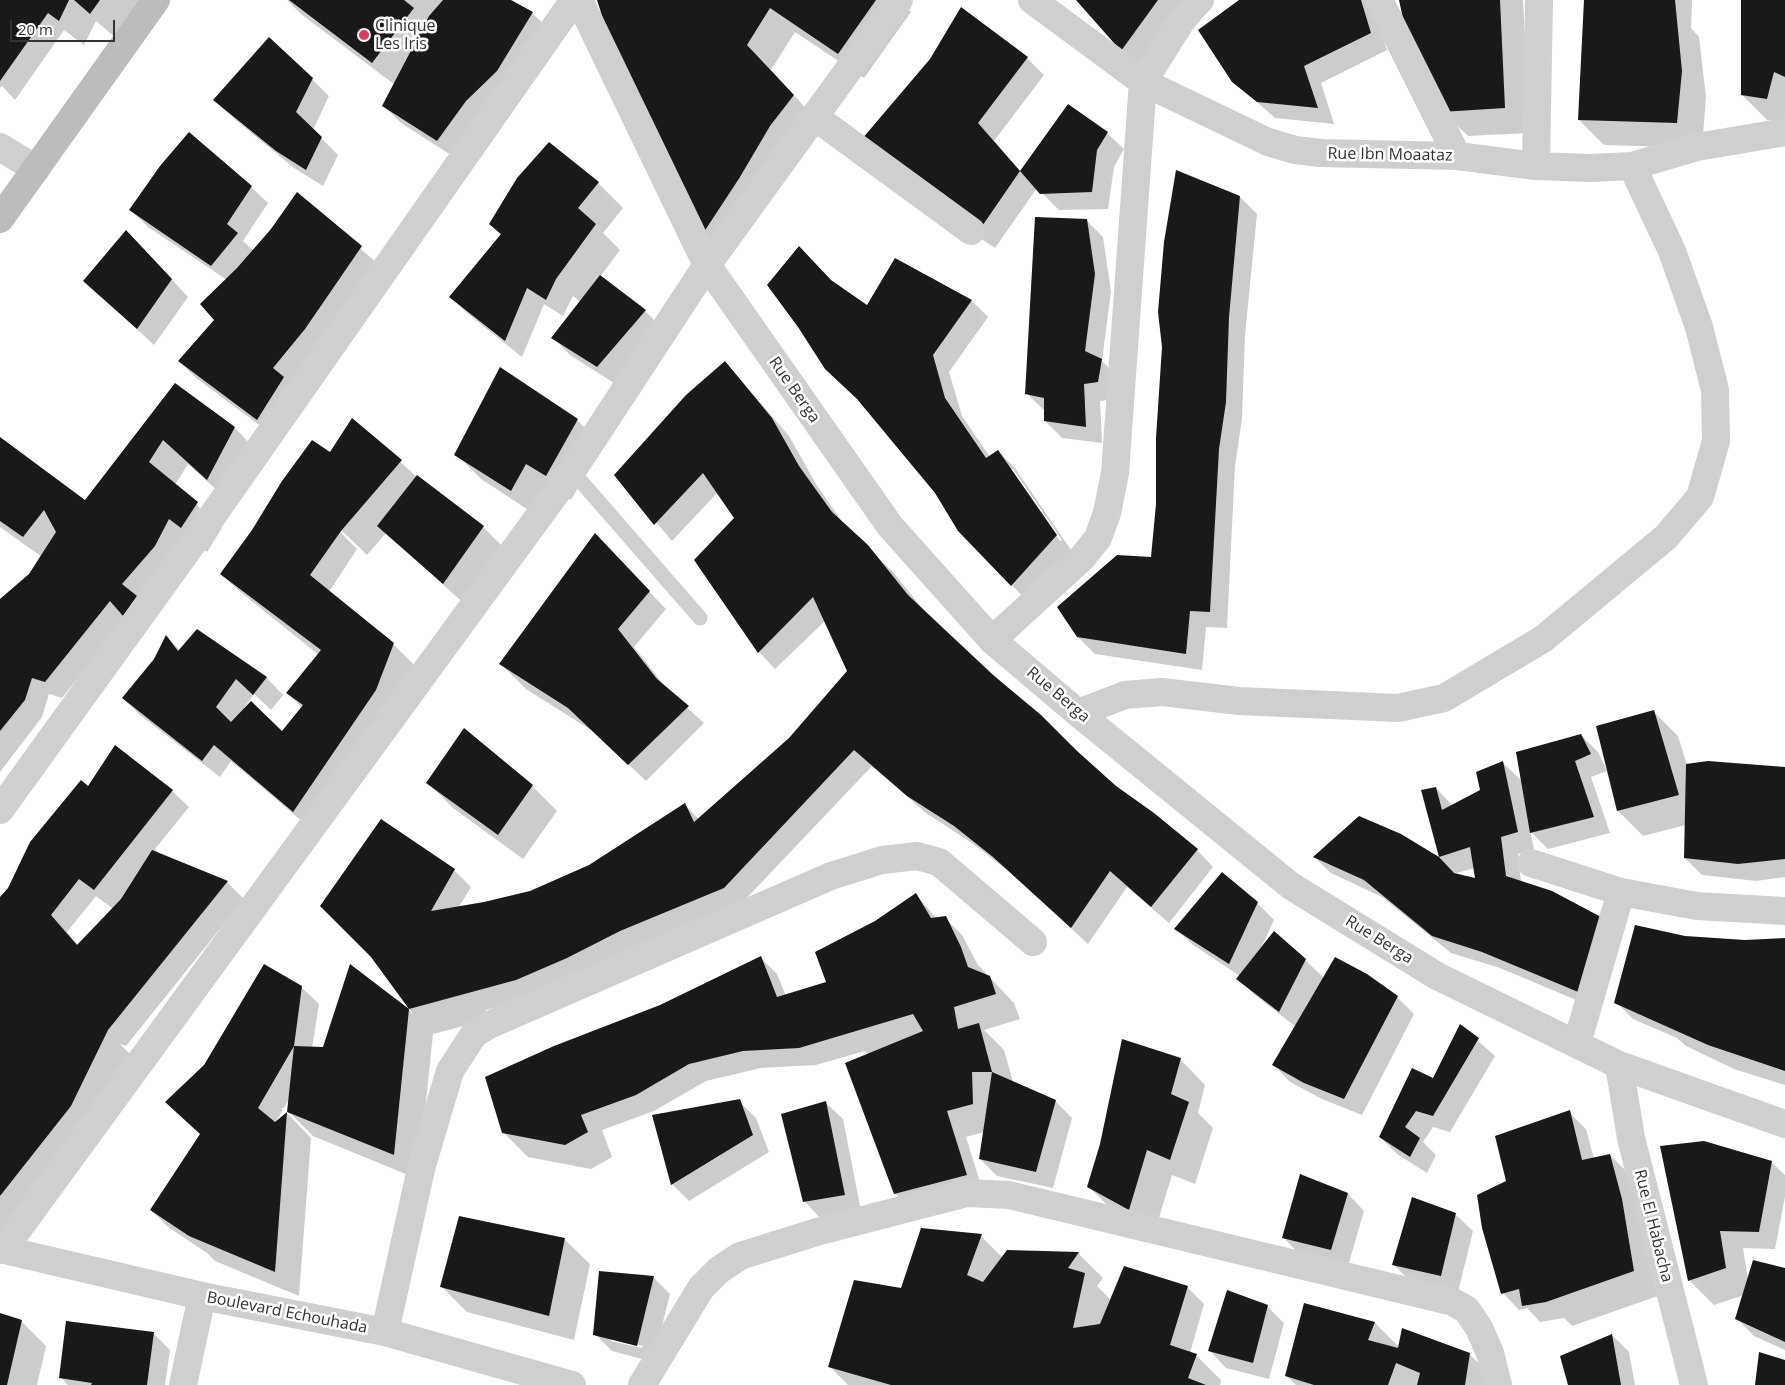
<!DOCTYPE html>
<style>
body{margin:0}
#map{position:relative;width:1785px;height:1385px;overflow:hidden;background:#fff;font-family:"Open Sans",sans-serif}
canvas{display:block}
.scale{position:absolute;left:10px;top:20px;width:105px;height:22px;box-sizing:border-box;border:2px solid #323232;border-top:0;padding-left:6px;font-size:15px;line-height:18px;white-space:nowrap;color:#323232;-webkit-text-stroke:4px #fff;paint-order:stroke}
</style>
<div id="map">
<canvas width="1785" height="1385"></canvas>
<div class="scale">20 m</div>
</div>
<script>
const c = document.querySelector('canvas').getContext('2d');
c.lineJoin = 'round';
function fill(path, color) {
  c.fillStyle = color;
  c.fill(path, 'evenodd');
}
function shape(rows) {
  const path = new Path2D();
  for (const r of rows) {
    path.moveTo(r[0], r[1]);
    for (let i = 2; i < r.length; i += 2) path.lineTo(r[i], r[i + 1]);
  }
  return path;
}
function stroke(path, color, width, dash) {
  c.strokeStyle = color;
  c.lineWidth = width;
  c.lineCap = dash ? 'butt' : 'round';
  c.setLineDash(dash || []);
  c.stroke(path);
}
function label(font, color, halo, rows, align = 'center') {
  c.font = font + ' "Open Sans",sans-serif';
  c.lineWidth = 5;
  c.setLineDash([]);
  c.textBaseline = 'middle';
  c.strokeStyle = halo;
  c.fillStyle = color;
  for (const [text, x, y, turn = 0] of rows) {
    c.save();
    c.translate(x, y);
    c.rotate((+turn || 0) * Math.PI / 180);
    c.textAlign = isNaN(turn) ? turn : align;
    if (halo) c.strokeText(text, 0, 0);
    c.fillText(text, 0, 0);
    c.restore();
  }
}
const shadow = shape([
 [0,0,142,0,116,38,96,21,84,45,64,30,15,100,2,86,0,88],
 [287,0,509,0,532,13,549,29,454,157,401,123,384,106,395,85,301,14],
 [598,0,899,0,911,12,864,78,795,32,771,70,810,113,717,253,701,237],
 [1076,0,1187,0,1138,66],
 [1241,0,1371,0,1387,50,1321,83,1334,124,1275,118,1233,81],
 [1400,0,1523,0,1530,133,1468,136,1442,111],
 [1585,0,1692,0,1691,28,1699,37,1706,97,1702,148,1604,145,1579,120],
 [1742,0,1785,0,1785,122,1767,120,1742,95],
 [1027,58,1044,75,994,141,1021,172,1107,133,1124,149,1114,167,1108,209,1059,210,1037,188,995,248,945,215,875,163],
 [312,79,329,96,313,130,338,155,323,186,294,168,231,116,214,100],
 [598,183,623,208,603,233,620,250,600,277,645,311,662,328,614,383,570,355,553,338,581,302,573,296,563,316,544,304,522,357,468,314,451,297,502,236,490,224],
 [251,187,268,203,243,241,254,251,298,194,378,264,274,436,196,378,179,361,216,320,227,280,148,227,131,210],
 [1240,197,1257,214,1245,335,1242,419,1235,466,1227,628,1206,627,1202,670,1095,654,1078,637,1152,559],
 [1086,220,1103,237,1111,291,1102,361,1118,377,1115,399,1100,401,1102,443,1062,438,1045,421,1045,411,1026,393],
 [143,248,188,297,154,345,85,281],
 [833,283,867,307,972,301,988,317,949,372,962,416,990,457,998,451,1015,468,1073,553,1028,602,959,530],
 [1010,469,1013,469,1062,540,1060,541],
 [725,362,789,436,816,484,845,526,893,572,927,614,1116,786,1197,850,1213,867,1169,923,1127,887,1088,944,1011,873,972,843,926,813,872,766,741,904,533,997,486,1010,490,1019,433,1034,418,1179,313,1136,288,1111,289,1099,284,1108,281,1108,283,1110,275,1123,287,1113,311,1138,299,1296,215,1261,207,1253,168,1227,151,1210,201,1135,167,1102,301,987,319,1004,312,1048,324,1049,350,966,413,1014,374,958,454,870,471,887,459,907,485,903,530,892,590,866,685,805,699,819,790,739,848,671,825,621,775,669,759,652,735,518,718,492,672,541,616,475],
 [175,385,234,427,259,453,232,504,188,464,175,485,222,528,207,552,194,543,127,618,62,698,49,694,42,717,0,772,0,601,30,575,42,557,0,527,0,438,85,501],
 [352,419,417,477,483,527,508,552,469,608,386,533,367,555,337,526,336,528,357,549,329,592,393,644,418,669,310,828,231,761,220,777,140,715,123,698,155,659,167,637,180,650,197,631,267,678,283,695,271,710,254,694,244,708,282,733,302,708,288,693,319,655,238,590,221,574,331,454],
 [577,420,602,445,571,500,552,488,536,515,481,479,456,454],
 [595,535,666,609,634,647,668,690,704,723,646,781,594,732,526,689,501,664],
 [1653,711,1678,736,1687,765,1785,768,1785,877,1756,881,1702,875,1685,858,1686,825,1643,836,1618,811,1597,727],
 [1581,735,1598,752,1607,771,1591,777,1610,833,1548,849,1530,831,1534,849,1518,854,1521,882,1600,1010,1500,968,1451,953,1382,897,1331,873,1314,857,1441,860,1423,791,1436,788,1453,806,1482,791,1503,763,1523,782],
 [1475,868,1476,880,1453,874],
 [428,783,532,786,557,811,523,859,453,808],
 [172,791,189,807,155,849,160,854,227,882,244,899,126,1046,120,1044,132,1056,0,1232,0,899,92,792],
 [96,896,113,909,78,945,67,932],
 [916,895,937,919,945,918,962,935,978,965,1014,1003,1020,1019,984,1030,1004,1050,1013,1082,1055,1101,1072,1118,1053,1188,997,1176,980,1159,984,1132,966,1137,983,1192,912,1210,895,1193,847,1064,869,1055,865,1051,816,1065,761,1068,706,1081,654,1111,602,1130,612,1157,591,1169,528,1157,503,1132,660,1006,760,957,777,974,786,996,826,984,875,923],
 [1257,903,1274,920,1261,948,1305,960,1324,978,1397,997,1414,1014,1362,1115,1322,1099,1290,1082,1274,1065,1296,1027,1255,995,1238,979,1240,976,1193,945,1176,929],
 [1685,937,1745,942,1785,939,1785,1085,1734,1069,1686,1046,1677,1038,1633,1019,1616,1002],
 [1461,1026,1495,1056,1450,1132,1433,1127,1423,1142,1436,1155,1427,1173,1397,1154,1380,1137,1434,1080],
 [1180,1059,1205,1085,1198,1113,1213,1128,1195,1184,1172,1175,1154,1234,1114,1212,1089,1187],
 [739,1101,756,1118,769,1152,689,1201,672,1184],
 [826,1103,843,1119,861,1211,821,1219,805,1202],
 [1569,1112,1586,1129,1594,1159,1610,1155,1627,1172,1658,1296,1572,1326,1564,1318,1540,1322,1527,1308,1519,1310,1503,1293,1507,1182],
 [1662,1147,1771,1162,1785,1175,1785,1197,1775,1249,1743,1248,1748,1280,1785,1270,1785,1350,1754,1336,1737,1319,1744,1295,1714,1305,1689,1280],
 [1348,1194,1364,1211,1348,1266,1300,1255,1284,1238],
 [1456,1215,1473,1231,1458,1292,1410,1281,1393,1264],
 [981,1236,1003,1258,1078,1253,1103,1278,1097,1286,1111,1300,1187,1287,1204,1304,1190,1353,1196,1355,1221,1380,1220,1385,848,1385,830,1367,902,1290],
 [564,1239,590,1264,574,1340,467,1312,442,1287],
 [653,1277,670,1294,653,1362,612,1351,595,1334],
 [611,1338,643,1346,642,1348,611,1341],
 [1305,1305,1375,1323,1400,1348,1469,1354,1495,1379,1494,1385,1296,1385,1287,1376],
 [1267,1306,1284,1323,1269,1379,1226,1368,1210,1351],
 [0,1315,21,1321,46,1346,37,1385,0,1385],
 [153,1333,170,1350,165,1385,68,1385,61,1378],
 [1612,1335,1629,1352,1635,1385,1570,1385]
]);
const building = shape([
 [0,0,69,0,59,21,48,13,0,81],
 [74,0,100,0,90,14],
 [289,0,404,0,414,8,372,63],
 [443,0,511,0,533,12,497,71,466,101,437,141,382,106,429,16],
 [597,0,876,0,838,54,770,8,747,45,794,95,770,126,740,177,700,238,611,44],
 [1076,0,1158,0,1121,51],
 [1239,0,1361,0,1371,33,1304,66,1318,108,1257,102,1232,82,1198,30],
 [1399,0,1500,0,1505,108,1441,112,1405,28],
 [1584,0,1675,0,1682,71,1677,123,1578,120],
 [1741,0,1785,0,1785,77,1774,72,1767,99,1741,95],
 [961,7,1028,57,978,123,1020,171,1068,104,1108,132,1097,150,1092,192,1040,194,1020,171,978,232,856,146,930,59],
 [269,37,313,78,296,112,322,137,306,170,276,151,213,100],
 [189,132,252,186,227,224,238,233,211,266,129,210,160,166],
 [549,142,599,182,578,208,596,224,556,279,546,300,527,288,505,341,449,297,501,234,489,224,517,178],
 [1176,170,1240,196,1229,317,1226,402,1219,449,1210,612,1190,611,1186,654,1077,637,1057,607,1117,555,1151,557,1156,504,1156,438,1162,347,1158,312,1164,242],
 [297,192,362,246,305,329,273,368,284,377,257,420,178,361,214,320,200,304,237,268,271,229],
 [1035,217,1087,219,1095,274,1085,351,1102,359,1098,382,1084,384,1086,427,1044,421,1044,398,1025,394],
 [126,230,172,279,137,329,83,281],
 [799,246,831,280,867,305,895,258,972,300,933,355,945,398,986,458,998,450,1057,535,1011,586,958,531,935,493,857,399,825,369,798,327,767,285],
 [600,275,646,310,597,367,551,338],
 [725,361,772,418,799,466,832,512,868,545,908,595,993,675,1041,715,1077,751,1116,786,1154,813,1198,849,1151,907,1110,871,1071,928,993,857,954,826,907,796,854,750,724,888,620,931,567,958,516,980,409,1009,394,1155,287,1112,294,1046,323,1047,350,964,409,1009,371,957,320,906,381,819,455,869,431,911,484,902,530,891,589,865,685,803,694,822,789,738,847,671,813,597,758,653,694,560,734,518,703,473,654,525,614,475,686,395],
 [500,367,578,419,546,476,526,464,511,491,454,455],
 [175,383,235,427,207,480,163,440,149,462,198,502,181,528,169,519,155,546,122,584,137,596,123,616,110,601,45,682,32,678,25,700,0,731,0,599,29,574,56,532,44,510,23,537,0,521,0,437,85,500],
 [352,418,402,460,341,531,310,575,394,643,376,690,293,812,214,745,202,761,122,698,154,659,166,635,178,651,197,629,267,677,253,695,236,679,216,707,231,722,251,701,282,731,303,705,286,693,321,650,220,574,252,530,282,481,312,440,330,452],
 [417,475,484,526,443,584,377,526],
 [595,533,650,591,618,629,657,679,689,706,628,765,568,708,499,664],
 [1654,710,1679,795,1617,811,1596,726],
 [464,728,533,785,498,835,426,783],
 [1581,734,1591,754,1575,761,1594,817,1530,833,1516,752],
 [115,745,173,790,94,890,79,879,51,915,77,945,121,899,152,850,228,881,108,1030,71,1106,0,1196,0,897,8,888,30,842,81,780,88,786],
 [1503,761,1518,832,1501,837,1506,876,1552,891,1603,918,1583,994,1482,952,1432,936,1364,880,1313,857,1359,816,1401,834,1439,857,1421,790,1436,787,1442,810,1480,790,1476,772],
 [1470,847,1475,878,1454,873,1439,857],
 [1708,761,1785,767,1785,859,1738,864,1684,858,1686,764],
 [1222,872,1258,902,1229,964,1174,929],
 [916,893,931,918,946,916,961,947,968,967,990,976,996,994,954,1007,958,1029,979,1023,992,1072,972,1072,973,1104,947,1111,967,1175,894,1194,845,1063,923,1031,913,1014,799,1048,743,1051,689,1064,636,1095,581,1115,588,1132,565,1145,502,1133,485,1077,554,1046,660,1005,761,956,777,997,826,982,815,952,875,921],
 [1635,925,1685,936,1745,940,1785,938,1785,1071,1708,1045,1614,1003],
 [1274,931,1306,959,1279,1012,1236,979],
 [1335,957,1367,974,1398,996,1344,1099,1304,1083,1272,1065],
 [264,964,302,986,294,1046,258,1108,275,1122,287,1112,275,1272,189,1236,150,1210,200,1134,165,1102,204,1065],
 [1460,1024,1479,1038,1433,1116,1416,1111,1405,1127,1420,1138,1410,1157,1379,1137,1412,1068,1433,1078],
 [1122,1039,1181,1058,1171,1094,1189,1102,1170,1160,1147,1150,1129,1210,1087,1187,1100,1144],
 [992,1072,1056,1100,1036,1172,979,1159],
 [740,1099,753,1135,671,1185,652,1115],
 [826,1101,845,1195,803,1202,781,1114],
 [1570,1110,1582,1160,1610,1154,1622,1199,1634,1271,1546,1302,1522,1306,1519,1289,1501,1294,1482,1228,1477,1195,1506,1181,1495,1136],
 [1704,1141,1772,1161,1759,1232,1720,1231,1726,1268,1688,1281,1660,1146],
 [1300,1174,1348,1193,1331,1250,1282,1238],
 [1412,1197,1456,1213,1441,1276,1392,1265],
 [459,1216,565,1238,549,1316,440,1287],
 [921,1228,982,1234,967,1275,983,1282,1007,1250,1079,1252,1068,1268,1085,1273,1073,1328,1100,1324,1124,1266,1188,1286,1170,1345,1197,1354,1188,1378,1206,1385,891,1385,828,1367,854,1280,901,1288],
 [1753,1260,1785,1268,1785,1342,1735,1319],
 [599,1271,654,1276,637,1346,593,1335],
 [1227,1290,1268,1305,1253,1363,1208,1351],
 [1304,1303,1375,1322,1368,1340,1398,1348,1402,1328,1470,1353,1465,1385,1417,1385,1420,1373,1396,1363,1388,1385,1314,1385,1285,1376],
 [0,1313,22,1320,7,1385,0,1385],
 [66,1321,154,1332,147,1385,91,1385,92,1383,59,1378],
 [1612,1334,1621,1385,1568,1385,1560,1356],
 [1759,1352,1785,1360,1785,1385,1755,1385]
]);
const lane = shape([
 [572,471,700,618]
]);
const street = shape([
 [579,0,707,265,890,526,992,640,1078,713,1291,886,1437,976,1619,1065,1785,1124],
 [1032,0,1143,82,1268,142,1295,150,1321,153,1457,156,1536,166,1590,168,1632,166,1697,147,1785,132],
 [1379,0,1457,156],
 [815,117,971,231],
 [0,147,36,169],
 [1536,166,1539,0],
 [992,640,1082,558,1098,538,1107,513,1115,473,1143,82,1182,20,1200,0],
 [1078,713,1125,695,1162,692,1239,701,1398,708,1444,698,1543,639,1666,537,1700,497,1716,441,1715,390,1699,327,1672,251,1632,166],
 [0,810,213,515,574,0],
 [1531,863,1621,892,1697,906,1785,911],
 [1577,1043,1621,892],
 [1619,1065,1631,1138,1694,1385],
 [0,1249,202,1296,385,1332,572,1385],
 [3,1250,572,471,707,265,899,0],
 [385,1332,421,1169,450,1071,474,1034,489,1025,831,876,882,860,917,856,939,862,1033,942],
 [183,1385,202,1296],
 [642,1385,701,1288,719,1270,740,1256,820,1231,967,1193,1009,1195,1453,1302,1467,1310,1479,1328,1490,1353,1498,1385]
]);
const secondary = shape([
 [0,219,156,0]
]);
const markers = [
 [364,35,6,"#e43855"]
];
const poiNames = [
 ["Clinique",375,26],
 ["Les Iris",375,44]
];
const streetNames = [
 ["Rue Ibn Moaataz",1390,155,1],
 ["Rue Berga",794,390,55],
 ["Rue Berga",1058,695,40],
 ["Rue Berga",1379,940,32],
 ["Rue El Habacha",1653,1226,76],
 ["Boulevard Echouhada",287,1313,11]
];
fill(shadow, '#0003');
fill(building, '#191919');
stroke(lane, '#cfcfcf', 15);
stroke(street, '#cfcfcf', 28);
stroke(secondary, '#bcbcbc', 28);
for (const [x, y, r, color] of markers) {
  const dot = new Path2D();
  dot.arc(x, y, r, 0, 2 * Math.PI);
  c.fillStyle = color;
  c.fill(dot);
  stroke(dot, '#fff', 2);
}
label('16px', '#323232', '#fff', poiNames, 'left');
label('16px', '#323232', '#fff', streetNames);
</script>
